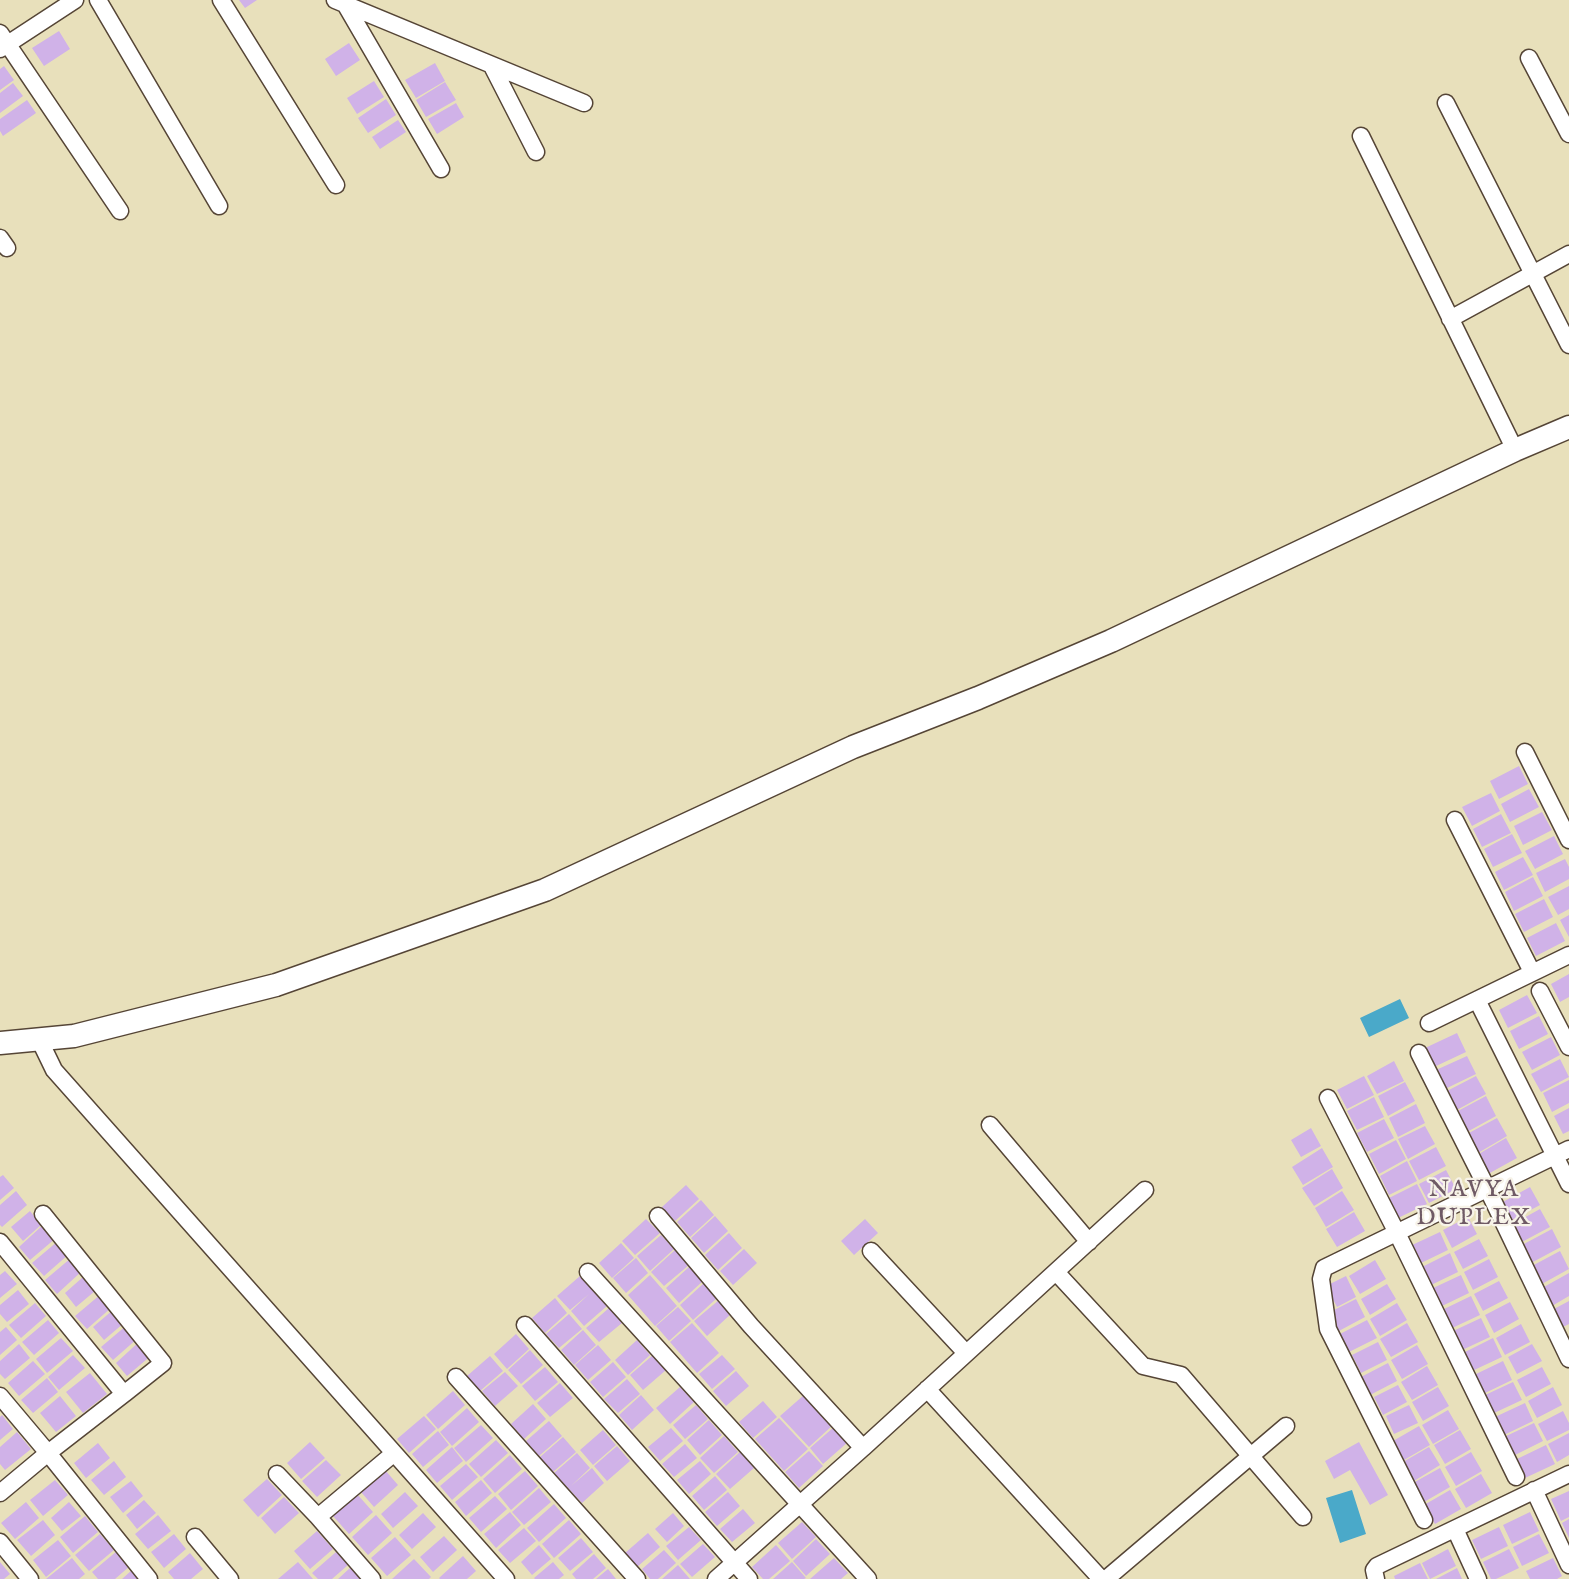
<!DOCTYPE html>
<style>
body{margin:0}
canvas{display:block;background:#e8e0bb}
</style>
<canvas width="1569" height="1579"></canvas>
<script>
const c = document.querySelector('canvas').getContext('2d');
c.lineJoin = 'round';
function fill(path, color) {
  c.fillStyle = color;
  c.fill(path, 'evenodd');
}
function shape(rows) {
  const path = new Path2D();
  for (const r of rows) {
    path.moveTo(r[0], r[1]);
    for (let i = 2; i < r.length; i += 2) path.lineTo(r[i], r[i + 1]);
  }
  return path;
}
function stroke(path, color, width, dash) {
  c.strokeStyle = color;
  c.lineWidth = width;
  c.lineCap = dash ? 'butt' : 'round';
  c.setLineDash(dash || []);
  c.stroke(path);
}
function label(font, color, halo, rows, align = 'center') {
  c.font = font + ' "IM FELL English",serif';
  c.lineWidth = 4.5;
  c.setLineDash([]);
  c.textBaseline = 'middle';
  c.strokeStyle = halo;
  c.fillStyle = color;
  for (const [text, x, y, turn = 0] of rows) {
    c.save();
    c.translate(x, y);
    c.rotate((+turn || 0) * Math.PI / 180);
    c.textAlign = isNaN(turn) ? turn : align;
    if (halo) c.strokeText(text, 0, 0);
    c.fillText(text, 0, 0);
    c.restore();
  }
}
const water = shape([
 [1400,999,1409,1018,1369,1037,1360,1018],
 [1352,1490,1366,1534,1340,1543,1326,1498]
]);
const building = shape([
 [239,0,257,0,245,8],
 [59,31,70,49,44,66,32,48],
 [349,43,360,60,336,76,325,59],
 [435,63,445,81,416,98,405,80],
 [4,66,14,80,0,90,0,69],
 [374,81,384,97,357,114,347,98],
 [445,82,456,100,426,117,416,100],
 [13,83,23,96,0,113,0,93],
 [386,99,396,115,368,133,358,118],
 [27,100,36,113,3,136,0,131,0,119],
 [456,103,464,117,437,134,428,119],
 [398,120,406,132,380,149,372,137],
 [1519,766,1528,784,1499,799,1490,781],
 [1529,789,1539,807,1510,822,1501,804],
 [1491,793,1500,811,1472,826,1462,807],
 [1542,812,1552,830,1523,845,1514,826],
 [1501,814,1511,833,1482,847,1473,829],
 [1512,834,1522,853,1493,867,1484,849],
 [1554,836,1563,854,1535,869,1525,851],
 [1523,857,1533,875,1504,890,1495,872],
 [1565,859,1569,867,1569,879,1545,892,1536,873],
 [1533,877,1543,896,1514,911,1505,892],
 [1569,886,1569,909,1558,915,1548,897],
 [1544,899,1553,917,1524,932,1515,914],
 [1569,915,1569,937,1560,920],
 [1556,923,1565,941,1536,956,1527,938],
 [1569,974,1569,997,1560,1002,1551,984],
 [1527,995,1537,1013,1508,1028,1499,1010],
 [1539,1016,1548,1034,1519,1049,1510,1031],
 [1457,1033,1466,1052,1434,1067,1425,1048],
 [1551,1037,1560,1055,1532,1070,1522,1052],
 [1467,1056,1476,1074,1445,1089,1436,1070],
 [1560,1059,1569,1077,1541,1092,1531,1074],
 [1394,1061,1404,1081,1377,1094,1367,1076],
 [1364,1076,1374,1095,1347,1109,1337,1090],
 [1476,1076,1486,1094,1455,1111,1445,1092],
 [1569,1080,1569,1103,1552,1112,1543,1093],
 [1405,1082,1415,1101,1388,1116,1378,1096],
 [1486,1096,1496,1116,1467,1132,1456,1112],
 [1374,1097,1384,1117,1357,1130,1347,1111],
 [1416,1104,1425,1123,1398,1137,1389,1118],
 [1569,1108,1569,1131,1563,1134,1554,1116],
 [1497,1118,1507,1136,1478,1153,1467,1134],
 [1384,1119,1394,1138,1367,1152,1357,1133],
 [1425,1126,1435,1144,1408,1159,1398,1139],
 [1311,1128,1321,1146,1301,1157,1291,1140],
 [1506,1138,1517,1158,1488,1174,1477,1155],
 [1396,1140,1406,1159,1379,1174,1369,1154],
 [1436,1147,1446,1166,1419,1180,1409,1161],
 [1322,1148,1333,1167,1303,1185,1292,1167],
 [1407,1161,1417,1181,1389,1195,1380,1176],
 [1332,1169,1343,1188,1314,1206,1302,1188],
 [1446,1170,1456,1189,1429,1203,1419,1184],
 [3,1175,14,1188,0,1200,0,1177],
 [1417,1184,1427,1204,1398,1218,1389,1198],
 [686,1185,699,1199,675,1221,662,1207],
 [1530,1187,1540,1205,1510,1221,1501,1203],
 [16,1191,27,1205,2,1227,0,1225,0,1205],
 [1342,1191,1354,1210,1326,1227,1315,1208],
 [701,1200,714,1215,690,1237,677,1222],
 [1540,1209,1550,1227,1520,1243,1511,1225],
 [30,1211,41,1225,23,1241,11,1227],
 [1354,1212,1365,1231,1337,1247,1326,1229],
 [715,1216,728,1231,704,1253,691,1238],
 [1468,1217,1477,1234,1452,1248,1443,1230],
 [646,1219,660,1233,635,1255,622,1241],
 [865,1219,878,1233,854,1255,841,1241],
 [44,1224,56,1238,30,1260,19,1247],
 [1552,1229,1561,1247,1531,1263,1522,1245],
 [1440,1232,1448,1250,1419,1264,1410,1246],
 [729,1233,742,1248,718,1270,705,1255],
 [661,1235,674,1249,650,1271,637,1256],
 [1479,1239,1488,1256,1463,1269,1454,1252],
 [58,1241,69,1254,44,1276,32,1263],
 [621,1243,634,1258,612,1278,599,1263],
 [744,1249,757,1263,733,1285,720,1271],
 [675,1250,689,1265,664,1286,651,1272],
 [1560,1251,1569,1269,1540,1285,1530,1267],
 [1450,1253,1458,1272,1429,1286,1420,1268],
 [71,1258,82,1271,57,1294,45,1280],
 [636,1258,648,1273,626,1293,613,1278],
 [1489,1259,1498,1277,1473,1290,1464,1272],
 [1375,1260,1386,1279,1360,1294,1349,1276],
 [690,1266,703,1281,679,1303,666,1288],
 [5,1271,17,1284,0,1298,0,1275],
 [1569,1273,1569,1296,1552,1306,1542,1288],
 [650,1275,677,1306,655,1326,628,1295],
 [1461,1275,1469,1293,1440,1307,1431,1289],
 [580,1276,607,1306,584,1326,571,1311,589,1294,570,1310,557,1296],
 [1346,1276,1356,1297,1337,1307,1326,1286],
 [83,1277,95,1291,76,1307,65,1293],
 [1499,1281,1508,1298,1483,1311,1474,1294],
 [704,1283,717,1298,693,1320,680,1305],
 [1387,1284,1396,1299,1370,1315,1361,1299],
 [18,1290,29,1304,7,1322,0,1314,0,1305],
 [101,1294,112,1307,87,1329,75,1316],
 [1471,1296,1480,1315,1450,1329,1442,1310],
 [555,1298,567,1313,545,1333,532,1318],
 [1356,1299,1365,1317,1337,1332,1328,1313],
 [719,1300,731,1314,707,1336,694,1321],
 [1569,1301,1569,1324,1561,1328,1552,1310],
 [1510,1302,1519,1319,1494,1333,1485,1315],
 [35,1303,46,1316,21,1338,9,1325],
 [1397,1303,1407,1320,1380,1336,1370,1319],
 [678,1307,691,1321,669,1341,656,1326],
 [609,1308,622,1323,599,1342,586,1328],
 [113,1310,124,1323,104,1340,93,1327],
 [569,1314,582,1329,559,1348,546,1334],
 [1481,1318,1490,1337,1460,1351,1451,1332],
 [48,1320,59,1333,34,1355,22,1342],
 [1367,1320,1377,1338,1349,1352,1340,1334],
 [692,1323,719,1353,697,1373,670,1342],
 [1407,1323,1418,1342,1391,1357,1380,1339],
 [1521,1324,1530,1342,1505,1355,1496,1338],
 [127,1325,138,1338,113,1360,101,1347],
 [6,1327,17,1340,0,1355,0,1332],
 [583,1330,596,1345,574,1365,561,1350],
 [516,1334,529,1349,507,1369,494,1354],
 [61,1338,73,1351,47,1373,36,1359],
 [1493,1338,1502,1357,1472,1371,1463,1353],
 [141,1340,153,1354,127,1376,116,1363],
 [637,1340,650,1355,628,1375,615,1360],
 [1378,1342,1387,1360,1361,1373,1352,1355],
 [19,1344,30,1358,5,1379,0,1374,0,1361],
 [1532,1344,1542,1361,1517,1374,1508,1357],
 [598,1345,611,1360,588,1380,575,1365],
 [1417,1345,1428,1364,1402,1379,1391,1360],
 [530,1350,543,1365,521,1384,508,1370],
 [73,1355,85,1368,59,1390,48,1377],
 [653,1355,666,1370,643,1390,630,1375],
 [722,1355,735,1369,712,1389,699,1374],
 [490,1356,503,1371,480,1391,467,1376],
 [33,1361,45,1374,19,1396,8,1383],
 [1503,1361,1512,1380,1483,1394,1474,1375],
 [613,1362,626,1377,603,1397,590,1382],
 [1388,1363,1397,1381,1370,1395,1361,1377],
 [1427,1366,1438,1385,1412,1400,1401,1382],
 [545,1367,558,1382,535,1401,522,1386],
 [1542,1367,1551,1384,1526,1397,1517,1380],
 [736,1371,749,1386,726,1406,713,1391],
 [505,1372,518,1386,495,1406,482,1391],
 [90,1373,107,1394,83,1413,66,1392],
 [47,1378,58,1392,33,1413,21,1400],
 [627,1379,640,1394,618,1413,604,1399],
 [1513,1382,1522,1400,1492,1414,1483,1396],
 [560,1383,573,1398,550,1417,537,1403],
 [1398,1385,1407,1402,1383,1415,1374,1397],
 [680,1387,694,1402,670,1424,656,1408],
 [1438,1387,1449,1406,1423,1421,1412,1402],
 [1553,1387,1562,1405,1537,1418,1528,1401],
 [453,1391,465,1405,438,1429,426,1415],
 [641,1395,654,1410,632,1430,619,1415],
 [804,1395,833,1425,809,1447,780,1416],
 [60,1396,76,1416,56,1432,40,1413],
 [763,1401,777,1417,753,1438,739,1422],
 [1525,1403,1533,1421,1504,1435,1495,1417],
 [533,1404,546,1419,524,1439,511,1424],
 [696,1405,708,1419,685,1439,673,1425],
 [1409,1405,1418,1423,1394,1434,1386,1416],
 [467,1408,479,1422,452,1446,440,1432],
 [1448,1410,1459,1429,1433,1444,1422,1425],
 [1563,1411,1569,1423,1569,1430,1547,1441,1538,1424],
 [2,1415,13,1429,0,1440,0,1417],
 [424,1416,436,1429,409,1453,397,1439],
 [779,1418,808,1449,784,1471,755,1439],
 [709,1420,722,1435,700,1455,687,1440],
 [549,1421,562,1436,539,1456,526,1441],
 [1534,1423,1543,1441,1513,1456,1504,1437],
 [481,1425,493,1438,466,1462,454,1448],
 [1419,1426,1430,1445,1404,1460,1393,1441],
 [834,1427,848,1442,823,1464,810,1448],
 [671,1428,683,1441,660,1461,648,1447],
 [603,1430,616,1445,593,1465,580,1450],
 [1460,1430,1471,1449,1445,1464,1434,1445],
 [438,1431,449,1445,423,1467,412,1454],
 [17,1432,31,1449,5,1470,0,1464,0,1447],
 [1569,1433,1569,1455,1557,1462,1548,1444],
 [724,1436,738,1452,714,1473,700,1458],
 [563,1437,576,1452,553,1472,540,1457],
 [496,1440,508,1453,481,1477,469,1464],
 [310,1442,325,1458,301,1479,287,1463],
 [1359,1442,1388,1495,1370,1505,1350,1470,1334,1479,1325,1461],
 [98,1443,110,1458,86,1478,74,1463],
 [685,1444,697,1458,674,1477,662,1464],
 [1546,1445,1555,1464,1525,1478,1517,1459],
 [617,1446,630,1461,607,1481,594,1466],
 [452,1447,463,1461,437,1483,426,1470],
 [1429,1447,1440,1465,1414,1481,1403,1462],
 [809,1451,823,1466,799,1488,785,1472],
 [740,1452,754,1468,730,1489,716,1474],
 [1471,1452,1482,1471,1456,1486,1445,1467],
 [577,1453,590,1468,571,1486,592,1468,604,1483,582,1503,554,1473],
 [510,1455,522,1469,495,1493,483,1479],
 [326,1460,341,1475,317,1497,302,1481],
 [114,1461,126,1477,104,1495,91,1480],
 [700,1461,711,1474,689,1494,677,1480],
 [466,1464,478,1477,452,1500,440,1486],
 [1440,1468,1450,1487,1424,1502,1413,1483],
 [385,1470,398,1485,374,1507,361,1492],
 [525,1471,538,1486,511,1510,498,1494],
 [1481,1474,1492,1493,1466,1508,1455,1489],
 [715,1476,727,1490,704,1510,692,1496],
 [267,1479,282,1495,258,1517,243,1500],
 [55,1480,68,1495,43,1516,30,1500],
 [481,1480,492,1493,466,1516,455,1502],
 [131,1481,143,1496,123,1513,110,1497],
 [539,1488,551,1502,524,1525,512,1512],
 [1450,1490,1461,1509,1435,1524,1424,1505],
 [1569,1491,1569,1517,1561,1521,1551,1499],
 [405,1492,418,1506,393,1528,381,1514],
 [728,1492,740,1506,717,1526,705,1512],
 [357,1494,373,1512,349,1534,333,1516],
 [495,1496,507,1509,481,1532,469,1518],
 [284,1497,299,1513,275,1534,261,1518],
 [144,1500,156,1513,137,1529,126,1515],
 [26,1502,39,1518,15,1539,1,1523],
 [69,1502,81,1516,62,1531,51,1518],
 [554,1504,566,1518,539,1542,527,1528],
 [743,1509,755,1523,732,1542,720,1529],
 [510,1512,521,1525,496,1548,484,1534],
 [1530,1512,1539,1531,1512,1544,1503,1525],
 [423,1513,436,1527,412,1549,399,1535],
 [673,1513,684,1526,667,1542,655,1529],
 [158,1515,171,1531,148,1549,135,1534],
 [376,1515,392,1533,368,1555,352,1537],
 [85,1516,98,1532,73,1553,60,1537],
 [1569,1519,1569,1538,1562,1523],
 [43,1520,55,1535,31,1556,17,1540],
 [569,1520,581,1534,554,1558,542,1544],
 [802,1522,816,1537,792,1559,778,1543],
 [689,1527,701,1540,678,1560,666,1546],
 [1499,1527,1508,1546,1481,1559,1472,1540],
 [524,1528,536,1541,510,1563,498,1550],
 [317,1531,333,1549,310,1569,294,1551],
 [648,1533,660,1547,637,1567,625,1553],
 [100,1534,114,1550,89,1571,75,1555],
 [174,1534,186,1549,164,1568,151,1552],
 [1539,1534,1549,1553,1522,1566,1513,1547],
 [444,1536,457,1550,433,1572,420,1557],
 [395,1537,411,1555,387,1576,371,1558],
 [581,1538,593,1552,570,1571,558,1558],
 [816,1539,830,1554,806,1576,793,1561],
 [58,1540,71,1556,46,1577,33,1560],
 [703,1544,715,1557,692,1577,680,1564],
 [539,1545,551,1559,532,1575,521,1562],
 [776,1545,790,1561,769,1579,763,1579,752,1567],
 [1448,1549,1456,1566,1430,1579,1422,1563],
 [1509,1549,1519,1568,1496,1579,1491,1579,1483,1562],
 [664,1550,676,1563,658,1579,650,1579,642,1569],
 [117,1551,130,1566,115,1579,98,1579,92,1572],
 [336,1552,348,1565,332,1579,318,1579,312,1573],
 [190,1553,203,1569,191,1579,174,1579,168,1572],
 [594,1554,606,1568,593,1579,576,1579,572,1574],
 [463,1556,476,1571,467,1579,440,1579,439,1578],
 [72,1558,85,1574,79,1579,46,1579],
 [834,1558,848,1573,841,1579,810,1579],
 [1553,1558,1562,1576,1557,1579,1530,1579,1526,1571],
 [414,1559,431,1577,429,1579,392,1579],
 [0,1562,10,1574,4,1579,0,1579],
 [298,1562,313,1579,278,1579],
 [553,1562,564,1575,559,1579,535,1579,534,1578],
 [792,1562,806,1578,804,1579,773,1579],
 [1420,1563,1428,1579,1395,1579,1394,1576],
 [678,1565,690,1579,662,1579],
 [351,1567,361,1579,338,1579],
 [1457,1568,1462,1579,1436,1579],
 [608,1569,616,1579,596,1579],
 [132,1570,140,1579,122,1579]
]);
const street = shape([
 [98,0,219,206],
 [221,0,336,185],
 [335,0,584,103],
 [345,4,441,169],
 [0,33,120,211],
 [0,49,75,0],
 [1529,58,1569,134],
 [492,66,536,152],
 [1446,103,1569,345],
 [1361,136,1515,450],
 [0,238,7,248],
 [1450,319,1569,254],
 [1525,752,1569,840],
 [1455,820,1532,972],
 [1540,991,1569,1047],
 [1477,1000,1569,1184],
 [1429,1023,1569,955],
 [39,1039,54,1070,506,1579],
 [1419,1053,1487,1188,1569,1359],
 [1328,1098,1397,1233,1516,1477],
 [990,1125,1089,1242],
 [43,1214,163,1363,124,1394],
 [658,1216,751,1326,863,1448,716,1579],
 [0,1242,124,1394,48,1453,0,1396],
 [871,1251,966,1353],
 [588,1272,868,1579],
 [1056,1272,1143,1366,1181,1375,1303,1517],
 [525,1325,749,1579],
 [456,1377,637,1579],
 [927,1389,1101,1579],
 [863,1448,1145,1190],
 [277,1474,318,1517],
 [1534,1490,1569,1565],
 [0,1493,48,1453,149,1579],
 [1424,1520,1328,1329,1321,1279,1324,1268,1569,1149],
 [1455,1529,1478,1579],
 [195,1537,230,1579],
 [0,1542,30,1579],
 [372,1579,318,1517,393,1454],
 [1106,1579,1286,1426],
 [1376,1579,1374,1570,1377,1566,1569,1474]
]);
const secondary = shape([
 [0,1043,74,1036,276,985,545,890,853,747,978,698,1111,641,1515,450,1569,427]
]);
const neighbourhoodNames = [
 ["NAVYA",1474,1191],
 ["DUPLEX",1474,1219]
];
fill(water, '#4aa9c9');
fill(building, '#d0b2e8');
stroke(street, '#554536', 19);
stroke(secondary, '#554536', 25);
stroke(street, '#fff', 16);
stroke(secondary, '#fff', 22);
c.letterSpacing = '1.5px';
label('24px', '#6f5a65', '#f7f3e8', neighbourhoodNames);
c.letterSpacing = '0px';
</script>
